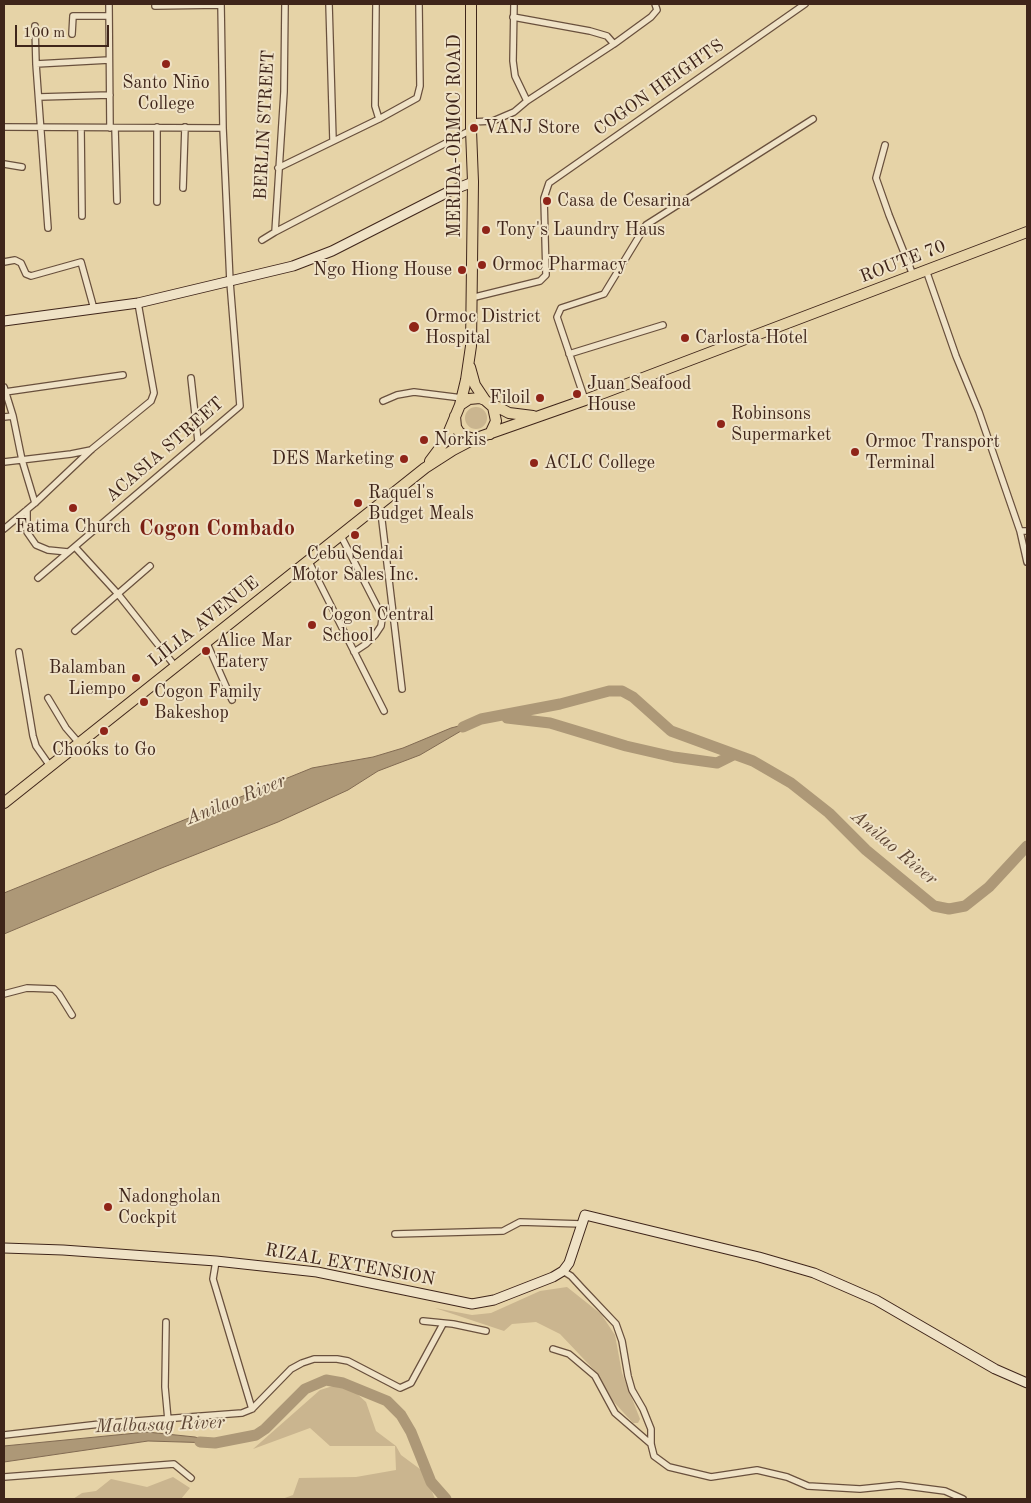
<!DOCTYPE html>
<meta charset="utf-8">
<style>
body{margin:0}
#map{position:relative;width:1031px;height:1503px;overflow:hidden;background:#e6d3a7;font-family:"Old Standard TT",serif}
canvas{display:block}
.frame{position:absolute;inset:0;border:5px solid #3f251a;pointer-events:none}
.scale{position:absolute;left:15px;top:25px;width:94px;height:22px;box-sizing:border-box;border:2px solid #3f251a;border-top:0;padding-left:6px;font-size:15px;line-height:18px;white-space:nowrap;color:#3f251a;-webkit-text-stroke:4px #efe2c6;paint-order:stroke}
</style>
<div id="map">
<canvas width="1031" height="1503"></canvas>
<div class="frame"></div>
<div class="scale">100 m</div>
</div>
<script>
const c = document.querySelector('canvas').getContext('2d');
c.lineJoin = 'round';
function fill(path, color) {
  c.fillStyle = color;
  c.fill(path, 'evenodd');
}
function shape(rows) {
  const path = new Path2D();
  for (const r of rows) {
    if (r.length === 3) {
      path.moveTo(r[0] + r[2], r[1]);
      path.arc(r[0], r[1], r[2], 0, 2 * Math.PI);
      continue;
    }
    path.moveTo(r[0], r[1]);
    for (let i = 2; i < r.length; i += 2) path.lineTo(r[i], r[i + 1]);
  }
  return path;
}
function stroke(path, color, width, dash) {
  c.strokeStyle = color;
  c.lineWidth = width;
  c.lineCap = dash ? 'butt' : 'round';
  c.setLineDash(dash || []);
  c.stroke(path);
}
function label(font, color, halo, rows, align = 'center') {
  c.font = font + ' "Old Standard TT",serif';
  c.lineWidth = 4;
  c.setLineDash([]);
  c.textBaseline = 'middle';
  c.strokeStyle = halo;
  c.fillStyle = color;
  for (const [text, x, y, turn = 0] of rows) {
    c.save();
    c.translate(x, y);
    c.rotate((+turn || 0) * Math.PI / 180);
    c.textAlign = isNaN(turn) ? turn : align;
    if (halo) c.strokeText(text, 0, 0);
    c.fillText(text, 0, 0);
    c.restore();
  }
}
const green = shape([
 [476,418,11],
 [567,1287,601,1314,615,1335,622,1373,640,1419,638,1423,633,1423,613,1401,597,1373,560,1334,536,1322,512,1324,504,1331,435,1308,472,1315,491,1313,540,1291],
 [333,1386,348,1389,355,1392,366,1402,376,1431,396,1446,401,1455,424,1472,435,1499,282,1499,293,1495,299,1478,356,1477,396,1470,395,1446,330,1446,310,1428,253,1449,320,1390],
 [173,1477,190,1488,181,1499,73,1499,82,1493,96,1491,111,1479,147,1487]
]);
const water = shape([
 [478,721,420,755,378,771,348,790,278,822,159,869,4,934,4,893,312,768,373,757,403,748,451,728,478,721],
 [147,1432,195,1437,215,1443,148,1441,4,1462,4,1446,147,1432]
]);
const river = shape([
 [507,718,550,723,626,746,674,757,717,763,733,755],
 [463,727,481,719,560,704,609,691,622,691,633,697,671,731,753,761,791,783,829,813,866,850,934,906,949,909,965,906,989,887,1027,846],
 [200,1442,215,1443,256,1435,265,1429,305,1389,326,1380,343,1383,387,1401,401,1415,411,1432,431,1482,446,1499]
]);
const street = shape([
 [109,4,110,128],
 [329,4,333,140],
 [376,4,375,106,379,119],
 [514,4,513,61,515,76,527,101],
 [155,6,221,5],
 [513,17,590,31,607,36,614,44],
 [35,26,36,64],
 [72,34,73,16,109,16],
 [39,97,110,95],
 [471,122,493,121,514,112,527,101,614,44,651,17,657,10,655,4],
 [4,127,223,128],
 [81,128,82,216],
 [115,128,117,201],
 [885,145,876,178,889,215,913,275],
 [4,164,22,167],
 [278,168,379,119,417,98,420,86,419,4],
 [183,188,185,127],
 [157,202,157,127],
 [48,228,36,64,109,60],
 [275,232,471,130],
 [262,240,275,232,284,92,285,4],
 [4,262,15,260,21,263,26,274,31,276,81,262,94,309],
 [926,270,956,356,979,412,1020,531,1027,562],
 [471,298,540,281,546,275,544,198,549,183,805,4],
 [569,354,663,325],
 [191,378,198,441],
 [4,387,13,416,22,460,35,503],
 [5,392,123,375],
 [585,400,557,317,561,308,604,294,646,225,813,119],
 [383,401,397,395,414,392,462,398],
 [4,417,13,416],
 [4,462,71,454,91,450],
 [380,504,402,689],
 [27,510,27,532,36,545,48,550,68,552],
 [4,529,35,503,92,449,151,401,154,393,138,303],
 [1020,531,1027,531],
 [341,536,381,614,382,619,381,626,375,635,366,644,354,652],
 [75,547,118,594,175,666],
 [308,560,384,711],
 [38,578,240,406,230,282,223,128,221,4],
 [75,631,150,566],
 [206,641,232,700],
 [19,652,33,736,36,746,50,766],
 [48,698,66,728,79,743],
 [4,994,27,988,54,989,59,994,72,1015],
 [395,1234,503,1231,520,1222,582,1224],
 [216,1261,213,1279,252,1409],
 [563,1271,571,1276,582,1288,616,1324,622,1341,628,1376,632,1390,643,1409,651,1429,651,1444,654,1456,669,1467,711,1477,757,1470,787,1477,808,1486,860,1489,899,1485,945,1491,963,1499],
 [423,1321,453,1324,486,1331],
 [166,1322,165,1387,168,1420],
 [553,1349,569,1354,595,1376,615,1413,651,1444],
 [4,1435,109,1423,242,1413,252,1409,291,1369,302,1363,314,1359,337,1359,348,1361,400,1388,411,1383,443,1324],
 [4,1477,174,1464,191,1478]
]);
const secondary = shape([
 [4,321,138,303,293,266,332,251,450,191,473,182],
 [4,1248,63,1250,216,1261,317,1272,472,1304,494,1300,553,1277,563,1271,569,1263,585,1215,759,1257,814,1273,876,1300,995,1369,1027,1383]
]);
const highway = shape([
 [470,367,475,385,485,400],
 [490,403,509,413,533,416],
 [460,405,466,380,471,346,473,182,471,130,471,4],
 [455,416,456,427,459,432,464,436,474,439],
 [430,461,445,441,460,405,469,399,480,398,485,400,493,407,496,421,490,434],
 [4,803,425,468,453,450,474,439,585,400,1027,232]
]);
const markers = [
 [166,64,5,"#8f2418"],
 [474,128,5,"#8f2418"],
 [547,201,5,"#8f2418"],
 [486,230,5,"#8f2418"],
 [482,265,5,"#8f2418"],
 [462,270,5,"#8f2418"],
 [414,327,6,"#8f2418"],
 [685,338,5,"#8f2418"],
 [577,394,5,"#8f2418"],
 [540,398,5,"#8f2418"],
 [721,424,5,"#8f2418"],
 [424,440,5,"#8f2418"],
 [855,452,5,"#8f2418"],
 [404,459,5,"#8f2418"],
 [534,463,5,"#8f2418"],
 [358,503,5,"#8f2418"],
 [73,508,5,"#8f2418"],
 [355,535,5,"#8f2418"],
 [312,625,5,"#8f2418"],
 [206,651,5,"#8f2418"],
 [136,678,5,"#8f2418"],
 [144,702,5,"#8f2418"],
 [104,731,5,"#8f2418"],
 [108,1207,5,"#8f2418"]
];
const poiNames = [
 ["Santo Niño",166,83,"center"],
 ["College",166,104,"center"],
 ["VANJ Store",484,128],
 ["Casa de Cesarina",557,201],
 ["Tony's Laundry Haus",496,230],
 ["Ormoc Pharmacy",492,265],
 ["Ngo Hiong House",452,270,"right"],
 ["Ormoc District",425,317],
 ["Hospital",425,338],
 ["Carlosta Hotel",695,338],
 ["Juan Seafood",587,384],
 ["House",587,405],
 ["Filoil",530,398,"right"],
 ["Robinsons",731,414],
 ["Supermarket",731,435],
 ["Norkis",434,440],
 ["Ormoc Transport",865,442],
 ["Terminal",865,463],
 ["DES Marketing",394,459,"right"],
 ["ACLC College",544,463],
 ["Raquel's",368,493],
 ["Budget Meals",368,514],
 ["Fatima Church",73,527,"center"],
 ["Cebu Sendai",355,554,"center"],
 ["Motor Sales Inc.",355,575,"center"],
 ["Cogon Central",322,615],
 ["School",322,636],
 ["Alice Mar",216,641],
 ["Eatery",216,662],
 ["Balamban",126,668,"right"],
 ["Liempo",126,689,"right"],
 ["Cogon Family",154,692],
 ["Bakeshop",154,713],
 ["Chooks to Go",104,750,"center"],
 ["Nadongholan",118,1197],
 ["Cockpit",118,1218]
];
const streetNames = [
 ["COGON HEIGHTS",659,88,-35],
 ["BERLIN STREET",265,125,-87],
 ["MERIDA-ORMOC ROAD",455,136,-90],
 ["ROUTE 70",903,262,-21],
 ["ACASIA STREET",165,450,-41],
 ["LILIA AVENUE",204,622,-38],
 ["RIZAL EXTENSION",350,1265,10]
];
const waterNames = [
 ["Anilao River",236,800,-22],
 ["Anilao River",894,848,40],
 ["Malbasag River",160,1425,-2]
];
const districtNames = [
 ["Cogon Combado",217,529]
];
fill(green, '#cab58f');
fill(water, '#ad9877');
stroke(water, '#816a52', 1);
stroke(river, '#ad9877', 11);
stroke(street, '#69503d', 8);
stroke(secondary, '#3f251a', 11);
stroke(highway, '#3f251a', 12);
stroke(street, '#efe2c6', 5.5);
stroke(secondary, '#efe2c6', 9);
stroke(highway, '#e6d3a7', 10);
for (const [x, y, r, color] of markers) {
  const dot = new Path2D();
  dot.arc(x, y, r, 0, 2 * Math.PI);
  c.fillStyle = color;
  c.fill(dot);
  stroke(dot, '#efe2c6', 2);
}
label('18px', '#3f251a', '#efe2c6', poiNames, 'left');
label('18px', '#3f251a', '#efe2c6', streetNames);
label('italic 19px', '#604836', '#efe2c6', waterNames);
label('bold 22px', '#7a1f14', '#efe2c6', districtNames);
</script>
